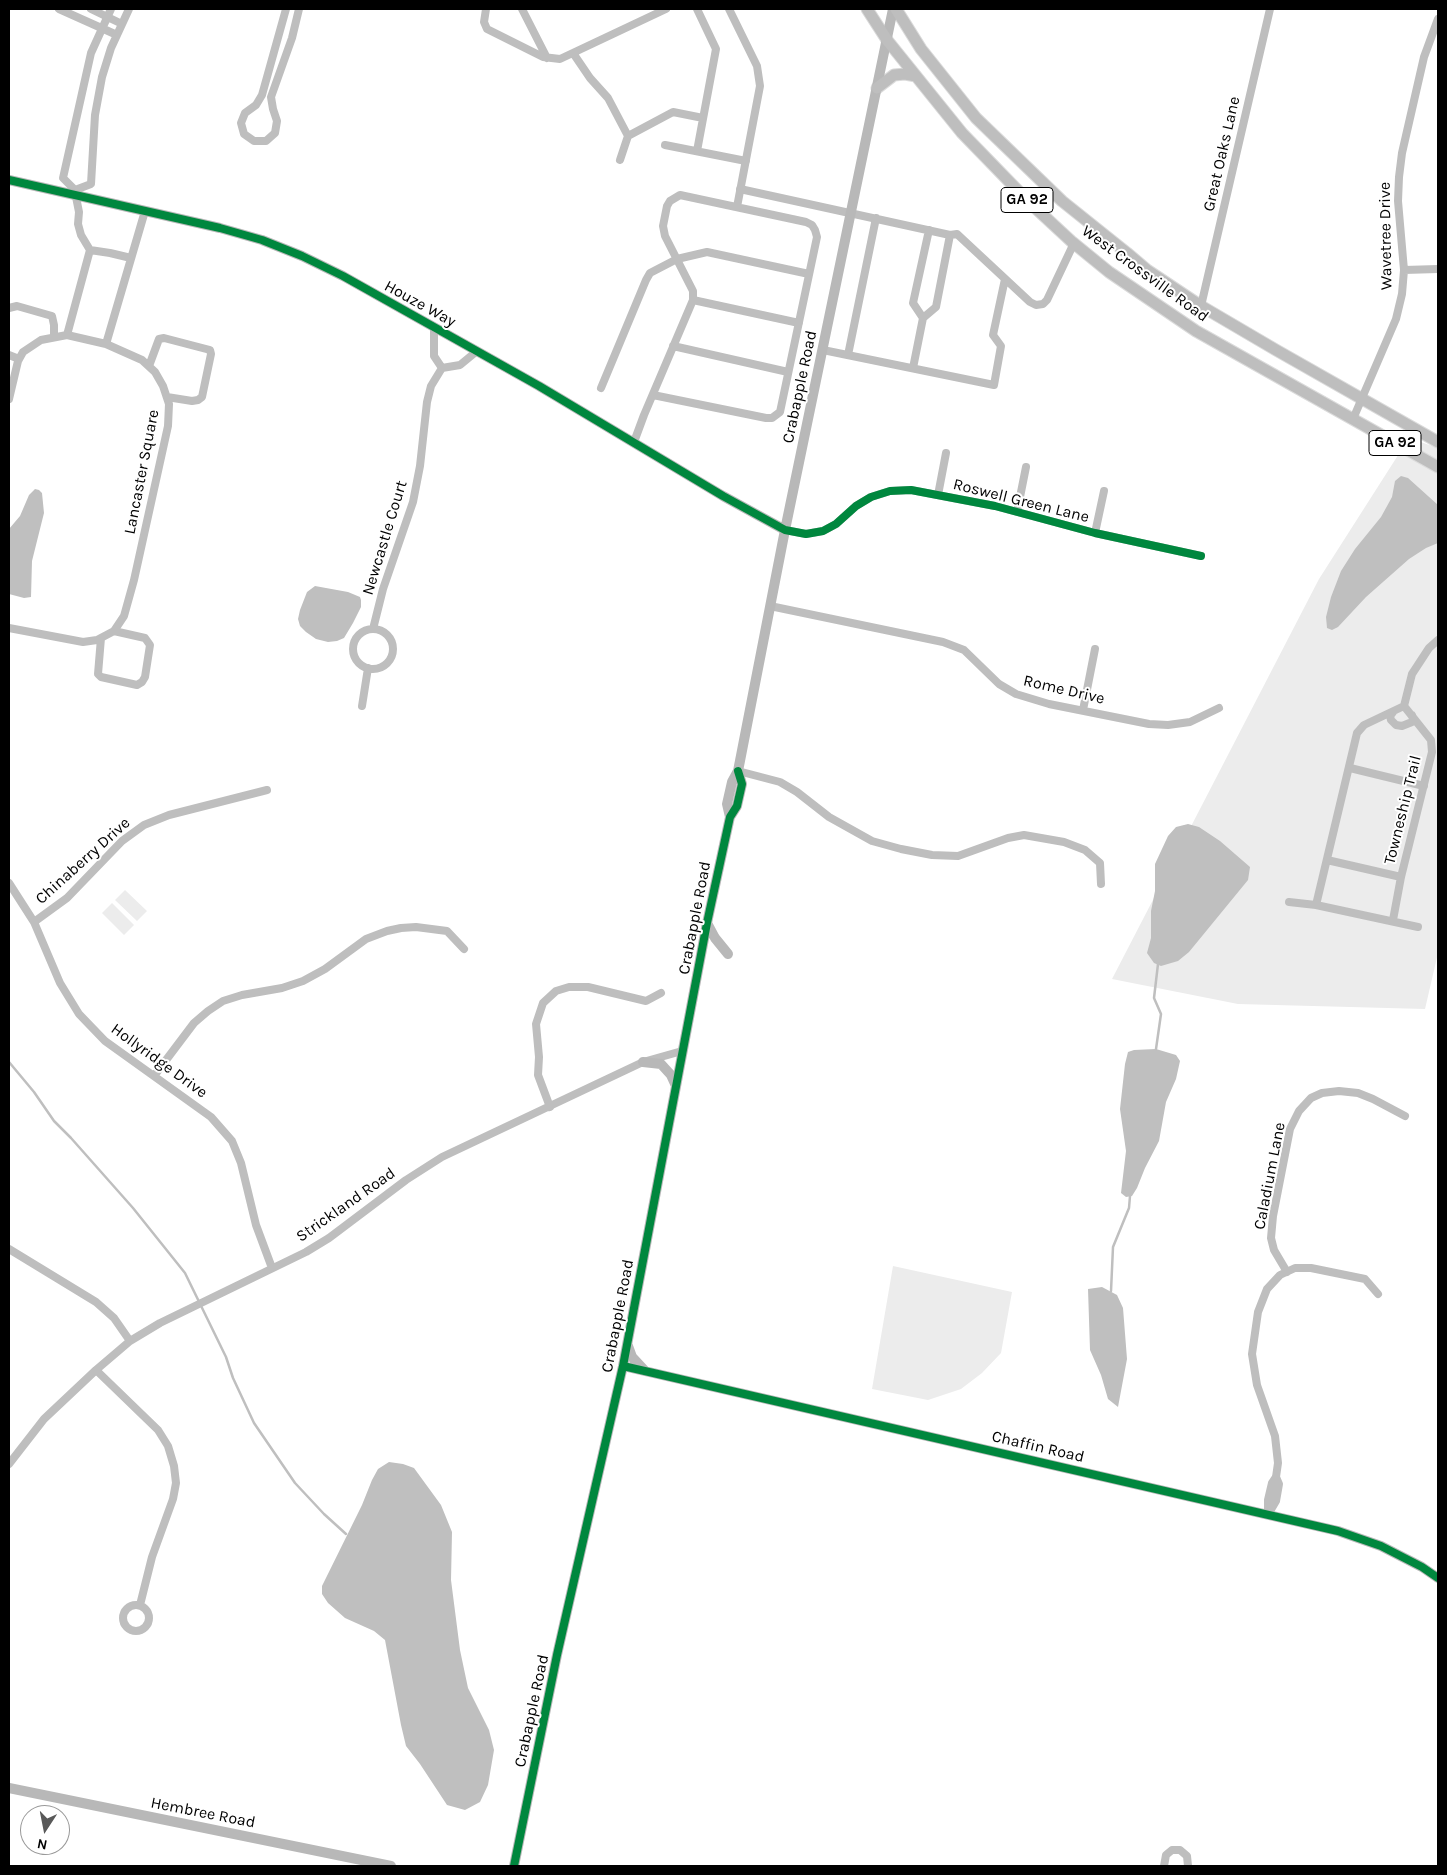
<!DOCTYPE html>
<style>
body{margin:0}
#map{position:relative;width:1447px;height:1875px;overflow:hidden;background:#fff;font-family:Karla,sans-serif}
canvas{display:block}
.frame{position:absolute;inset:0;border:10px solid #000;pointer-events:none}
.north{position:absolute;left:20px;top:1805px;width:50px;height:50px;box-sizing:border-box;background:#fff;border:1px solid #999;border-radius:50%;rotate:191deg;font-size:14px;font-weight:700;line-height:20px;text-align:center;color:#000}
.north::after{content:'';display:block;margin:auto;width:18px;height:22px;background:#595959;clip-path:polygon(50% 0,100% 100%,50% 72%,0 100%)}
</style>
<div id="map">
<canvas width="1447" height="1875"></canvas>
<div class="frame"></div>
<div class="north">N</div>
</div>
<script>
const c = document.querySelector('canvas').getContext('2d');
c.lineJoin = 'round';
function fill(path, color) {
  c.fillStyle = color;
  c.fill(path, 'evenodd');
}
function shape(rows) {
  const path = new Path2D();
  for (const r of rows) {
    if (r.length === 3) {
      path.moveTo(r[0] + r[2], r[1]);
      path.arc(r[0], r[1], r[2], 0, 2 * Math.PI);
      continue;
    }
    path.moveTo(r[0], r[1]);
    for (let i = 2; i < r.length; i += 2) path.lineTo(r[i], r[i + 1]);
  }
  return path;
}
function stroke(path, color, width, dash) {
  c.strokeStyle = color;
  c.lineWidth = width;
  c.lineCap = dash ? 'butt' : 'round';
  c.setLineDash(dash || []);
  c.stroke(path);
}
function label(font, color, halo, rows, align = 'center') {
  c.font = font + ' Karla,sans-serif';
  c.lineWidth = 4;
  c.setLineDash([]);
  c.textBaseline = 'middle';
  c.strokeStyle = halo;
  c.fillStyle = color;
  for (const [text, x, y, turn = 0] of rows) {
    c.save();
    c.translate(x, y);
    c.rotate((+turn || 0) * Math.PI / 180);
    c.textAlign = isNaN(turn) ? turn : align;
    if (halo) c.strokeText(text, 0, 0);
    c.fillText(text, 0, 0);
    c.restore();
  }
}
const green = shape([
 [1409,438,1438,448,1438,953,1425,1009,1238,1004,1112,979,1319,579],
 [125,890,147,911,137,921,115,900],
 [112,903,134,925,124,935,102,913],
 [893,1266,1012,1292,1001,1353,982,1373,961,1389,928,1400,872,1389]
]);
const water = shape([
 [1401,476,1408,478,1438,505,1438,543,1426,548,1409,559,1366,597,1338,627,1332,630,1327,628,1326,617,1331,597,1341,571,1355,549,1381,517,1392,497,1395,481],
 [35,489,39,490,42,493,44,513,32,561,31,597,24,598,9,594,9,529,20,516,29,495],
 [315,586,348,592,360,597,361,600,361,607,353,623,344,638,337,641,328,642,316,639,306,632,300,626,298,619,300,610,307,592],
 [1188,824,1199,827,1220,841,1250,867,1248,880,1189,952,1178,961,1161,966,1154,963,1147,953,1151,938,1151,911,1155,891,1155,864,1168,836,1176,827],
 [1156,1049,1176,1055,1180,1061,1176,1079,1166,1102,1159,1141,1145,1168,1137,1188,1132,1196,1126,1197,1121,1193,1126,1151,1120,1109,1125,1064,1128,1052,1134,1050],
 [1102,1287,1117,1295,1123,1308,1127,1359,1118,1407,1108,1399,1101,1375,1090,1350,1088,1289],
 [389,1462,403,1464,414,1468,441,1505,452,1532,451,1580,460,1650,468,1688,489,1730,494,1750,488,1785,480,1802,465,1810,447,1805,420,1764,406,1746,401,1725,385,1640,374,1631,345,1618,328,1603,322,1594,322,1586,362,1505,372,1480,378,1469]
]);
const stream = shape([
 [1156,1049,1161,1014,1154,998,1158,964],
 [9,1062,34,1092,54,1121,71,1138,133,1208,185,1273,226,1357,233,1378,254,1423,295,1483,324,1514,346,1534],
 [1111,1291,1113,1247,1129,1208,1130,1196]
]);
const street = shape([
 [59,9,117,35],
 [91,9,122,24],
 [286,9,262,95,256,105,245,113,241,123,244,134,254,141,266,141,275,133,277,121,273,109,271,97,292,38,299,9],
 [486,9,484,22,487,29,543,57,560,59,666,9],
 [522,9,547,58],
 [729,9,757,66,760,86,737,207],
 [573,53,590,78,608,98,628,136,620,160],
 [628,136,673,112,703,118],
 [665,145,746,161],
 [697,151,716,49,697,9],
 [740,189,950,235,957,234,1030,302,1036,305,1043,304,1047,300,1074,243],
 [75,190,91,184,95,115,102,77,111,48,129,9],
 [75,190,63,178,91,53,111,9],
 [90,250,110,253,131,258],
 [1404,270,1438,269],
 [693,300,799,323],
 [1201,306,1270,9],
 [9,308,17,306,52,316,54,325,54,337],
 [923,318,913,303,929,230],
 [434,327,434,356,442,368,460,365,477,351],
 [67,335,90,250,81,235,78,224,79,212,75,192],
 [106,344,145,211],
 [673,346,788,372],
 [823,350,994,385,1001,346,993,335,1005,279],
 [9,355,19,359],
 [848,355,876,218],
 [149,366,159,339,164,338,210,350,211,354,202,397,198,400,192,401,167,397],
 [913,368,923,318,936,307,950,235],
 [601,388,646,280,650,273,677,259,707,252,809,274],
 [9,399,18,361,23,352,41,340,67,335,106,344,142,360,155,372,163,386,169,404,168,426,134,580,124,616,114,631,97,640,83,642,9,628],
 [1353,419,1396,319,1402,294,1404,270,1398,201,1399,177,1402,153,1424,57,1438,19],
 [634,442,644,415,693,300,693,291,665,236,663,226,667,206,670,201,680,195,806,222,812,225,815,230,817,237,780,412,772,418,766,418,653,395],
 [938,495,946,453],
 [1017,512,1026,467],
 [785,530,806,534,823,531,836,524,856,506,871,497,890,491,911,490,995,506,1095,533,1201,556],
 [1095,533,1104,491],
 [770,606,943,642,964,650,999,684,1016,694,1049,704,1149,724,1168,725,1190,722,1219,708],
 [373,629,383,589,413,502,420,466,427,402,431,386,442,368],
 [373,649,20],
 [101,638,98,674,101,677,137,685,142,682,145,677,150,645,145,638,114,631],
 [362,706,368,668],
 [1404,706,1412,674,1429,648,1438,640],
 [1083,710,1095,649],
 [1393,712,1390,716,1391,720,1396,725,1402,726,1412,722,1413,718,1412,715],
 [1350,768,1424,786],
 [738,771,780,782,797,792,829,817,872,841,901,849,932,855,958,856,1008,838,1024,835,1064,842,1085,850,1100,863,1101,884],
 [1327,860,1401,877],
 [9,883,34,922,60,983,79,1014,105,1041,211,1117,232,1141,241,1163,256,1225,272,1268],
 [1289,902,1316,905,1418,927],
 [1316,905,1357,733,1364,725,1404,706],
 [1393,920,1401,877,1432,752,1431,740,1404,706],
 [34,922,67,898,122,841,144,825,169,815,267,790],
 [154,1076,194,1023,208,1011,223,1001,242,995,282,988,303,981,325,969,366,939,387,931,401,928,416,927,447,931,464,949],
 [550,1107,538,1075,539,1057,536,1024,543,1003,556,991,569,987,588,987,646,1001,661,993],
 [9,1249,96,1302,114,1318,130,1341],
 [1287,1272,1274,1250,1271,1238,1273,1216,1290,1129,1299,1111,1311,1098,1322,1093,1339,1091,1358,1093,1373,1099,1405,1116],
 [96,1370,158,1430,168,1446,174,1466,176,1483,173,1499,152,1557,140,1605],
 [9,1464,44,1419,96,1370,130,1341,160,1323,306,1252,329,1238,406,1180,442,1157,643,1062,682,1051],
 [1269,1513,1276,1501,1279,1484,1276,1477],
 [1268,1514,1268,1500,1272,1483,1276,1477,1278,1463,1275,1436,1257,1385,1252,1354,1258,1312,1267,1289,1280,1275,1295,1268,1311,1268,1365,1279,1378,1294],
 [136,1618,13],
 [1164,1866,1166,1855,1172,1850,1180,1850,1187,1856,1188,1866]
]);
const secondary = shape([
 [9,180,220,228,262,240,302,256,343,276,539,386,723,496,785,530],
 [730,817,727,804,732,782,738,771,785,530,893,9],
 [707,923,715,938,728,954],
 [643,1062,661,1064,671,1075,676,1086],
 [628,1346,632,1357,645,1371],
 [623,1366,1338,1531,1381,1546,1422,1567,1438,1578],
 [9,1788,391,1866],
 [514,1866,557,1655,623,1366,707,923,730,817,737,806,742,784,738,771]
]);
const primary = shape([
 [867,9,887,40,962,133,1030,203,1071,241,1109,272,1196,331,1438,467],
 [896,9,921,49,976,118,1062,201,1127,253,1147,270,1201,306,1276,350,1438,442],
 [877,88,894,75,905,74,916,76]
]);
const cycleway = shape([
 [9,180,220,228,262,240,302,256,343,276,539,386,723,496,785,530,806,534,823,531,836,524,856,506,871,497,890,491,911,490,995,506,1095,533,1201,556],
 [623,1366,1338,1531,1381,1546,1422,1567,1438,1578],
 [514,1866,557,1655,623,1366,707,923,730,817,737,806,742,784,738,771]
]);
const shields = [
 [1027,200,52],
 [1395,443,52]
];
const shieldNames = [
 ["GA 92",1027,200],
 ["GA 92",1395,443]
];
const streetNames = [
 ["Great Oaks Lane",1222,154,-77],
 ["Wavetree Drive",1386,236,-91],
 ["West Crossville Road",1145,274,36],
 ["Houze Way",420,304,29],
 ["Crabapple Road",800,387,-78],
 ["Lancaster Square",142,472,-79],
 ["Roswell Green Lane",1021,501,14],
 ["Newcastle Court",385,538,-73],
 ["Rome Drive",1064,690,13],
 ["Towneship Trail",1403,810,-76],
 ["Chinaberry Drive",83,861,-42],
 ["Crabapple Road",695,918,-79],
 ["Hollyridge Drive",159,1061,36],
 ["Caladium Lane",1270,1176,-79],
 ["Strickland Road",346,1205,-35],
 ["Crabapple Road",618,1316,-79],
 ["Chaffin Road",1038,1447,13],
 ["Crabapple Road",532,1711,-78],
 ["Hembree Road",203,1813,11]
];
fill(green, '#ececec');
fill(water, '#bfbfbf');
stroke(stream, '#bfbfbf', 2.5);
stroke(primary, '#dbdbdb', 13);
stroke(street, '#bebebe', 8);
stroke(secondary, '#b8b8b8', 10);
stroke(primary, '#bebebe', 11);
stroke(cycleway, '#00873e', 8);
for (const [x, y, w] of shields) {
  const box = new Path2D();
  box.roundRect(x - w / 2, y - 12.5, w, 25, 4);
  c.fillStyle = '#fff';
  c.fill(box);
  stroke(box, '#000', 1);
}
label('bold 15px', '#000', null, shieldNames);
label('16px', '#000', '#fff', streetNames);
</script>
